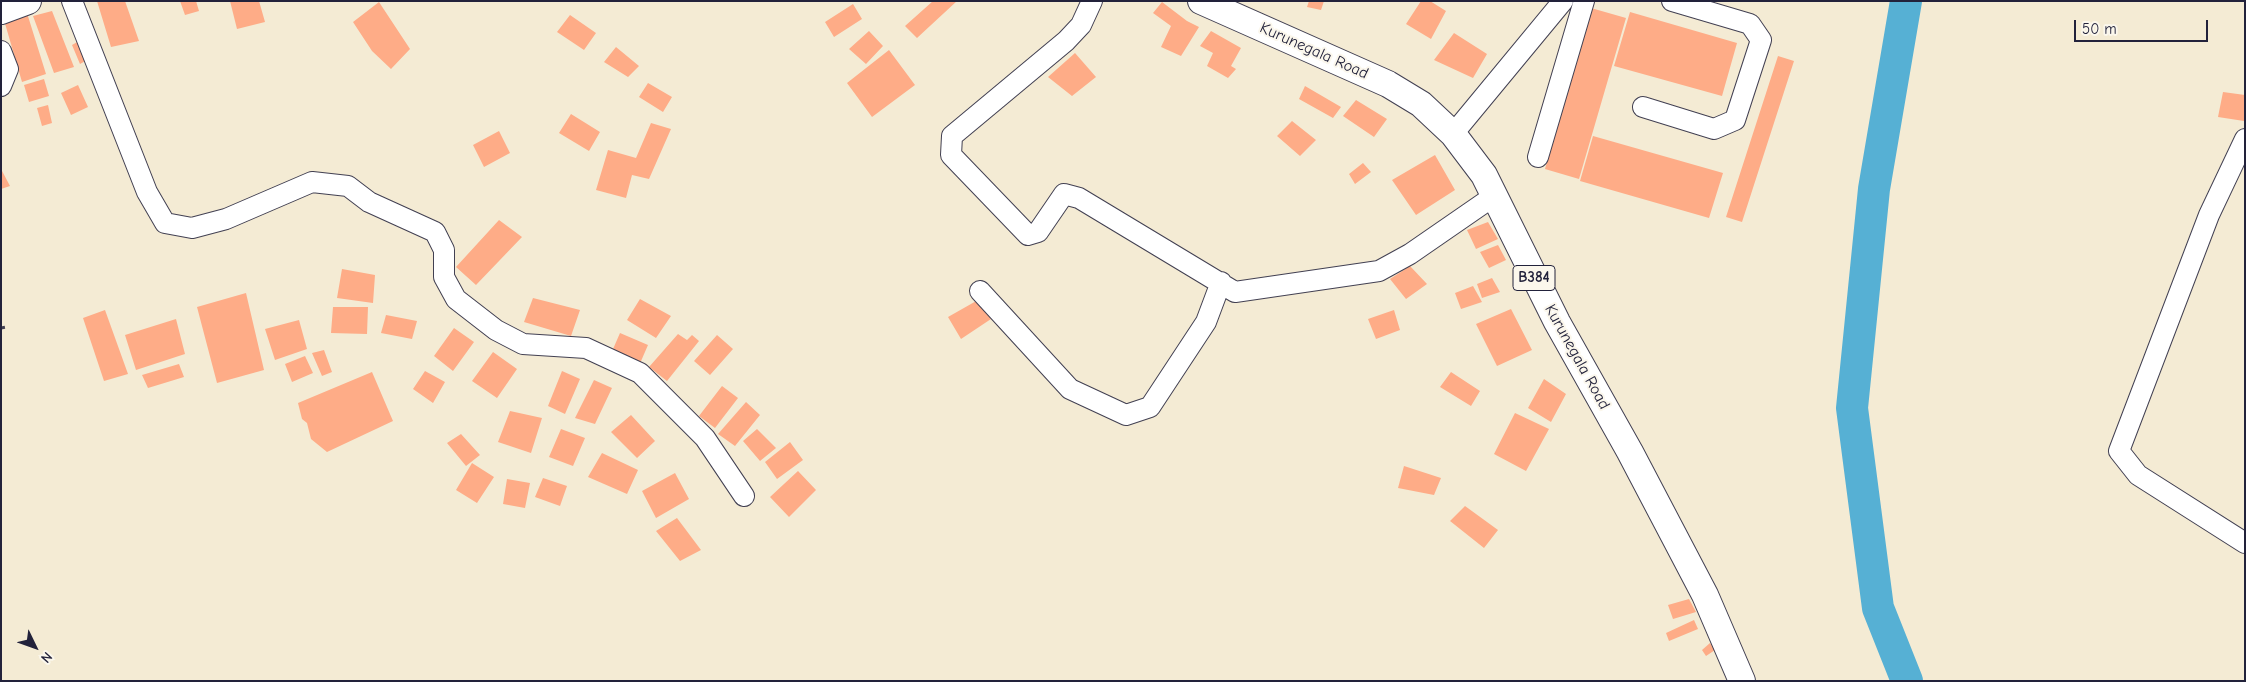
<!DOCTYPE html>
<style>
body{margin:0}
#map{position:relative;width:2246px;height:682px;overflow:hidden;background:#f4ebd4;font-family:"Comic Neue",sans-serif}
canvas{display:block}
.frame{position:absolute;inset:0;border:2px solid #22223b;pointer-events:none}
.north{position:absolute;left:10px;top:622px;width:50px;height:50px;-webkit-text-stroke:4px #fbf7ec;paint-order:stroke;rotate:132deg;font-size:14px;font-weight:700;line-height:20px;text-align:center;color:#22223b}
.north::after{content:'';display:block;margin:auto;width:18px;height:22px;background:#22223b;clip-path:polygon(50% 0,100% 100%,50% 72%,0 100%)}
.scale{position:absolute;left:2074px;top:20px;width:134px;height:22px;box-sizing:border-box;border:2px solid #22223b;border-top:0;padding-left:6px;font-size:15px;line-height:18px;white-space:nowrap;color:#22223b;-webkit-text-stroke:4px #fbf7ec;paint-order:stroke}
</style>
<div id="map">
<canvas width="2246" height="682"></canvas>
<div class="frame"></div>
<div class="north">N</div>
<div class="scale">50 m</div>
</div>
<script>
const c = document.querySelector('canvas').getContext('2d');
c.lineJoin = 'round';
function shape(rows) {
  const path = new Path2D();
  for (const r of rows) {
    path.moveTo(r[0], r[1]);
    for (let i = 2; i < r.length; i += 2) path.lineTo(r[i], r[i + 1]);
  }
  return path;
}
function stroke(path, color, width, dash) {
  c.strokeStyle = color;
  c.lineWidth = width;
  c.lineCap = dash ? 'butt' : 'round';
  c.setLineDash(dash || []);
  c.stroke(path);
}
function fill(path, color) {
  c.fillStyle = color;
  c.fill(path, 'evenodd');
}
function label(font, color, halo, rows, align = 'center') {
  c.font = font + ' "Comic Neue",sans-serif';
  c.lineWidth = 4;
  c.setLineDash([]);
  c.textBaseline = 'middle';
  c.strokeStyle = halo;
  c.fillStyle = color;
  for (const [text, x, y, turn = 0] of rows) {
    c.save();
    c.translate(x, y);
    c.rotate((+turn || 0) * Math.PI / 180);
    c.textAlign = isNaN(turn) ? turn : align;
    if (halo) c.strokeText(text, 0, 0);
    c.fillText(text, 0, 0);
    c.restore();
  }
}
const river = shape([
 [1906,1,1874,189,1852,408,1878,608,1907,681]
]);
const building = shape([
 [97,1,125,1,139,41,111,47],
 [180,1,196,1,199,11,185,15],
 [230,1,259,1,265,22,237,29],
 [933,1,957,1,917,38,905,26],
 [1309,1,1324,1,1321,10,1307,7],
 [1421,1,1430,1,1446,11,1431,39,1406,24],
 [379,2,410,49,391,69,372,51,353,22],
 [1162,2,1187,21,1199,27,1181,56,1161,47,1171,26,1153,13],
 [853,4,862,19,834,37,825,22],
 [1591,8,1626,18,1579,179,1545,169],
 [52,11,74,67,54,73,33,16],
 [1630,12,1737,43,1722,96,1614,66],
 [27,13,46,74,22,82,4,20],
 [570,15,596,33,584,50,557,32],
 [869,31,883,46,866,64,849,49],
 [1211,31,1241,48,1231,66,1236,69,1228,78,1207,66,1213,53,1200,46],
 [1454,33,1487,54,1473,78,1434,60],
 [79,41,87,60,80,64,72,45],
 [616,47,639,66,628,77,604,62],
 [889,50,915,85,872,117,847,83],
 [1075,53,1096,77,1072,96,1048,77],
 [1778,56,1794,61,1742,222,1726,217],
 [44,79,49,96,29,102,24,85],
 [648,83,672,97,663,112,639,97],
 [78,85,88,107,71,115,61,93],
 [1305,86,1341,107,1333,118,1299,99],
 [2223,92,2245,95,2244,121,2218,117],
 [1356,100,1387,119,1374,137,1343,116],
 [48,105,52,123,42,126,37,108],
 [571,114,600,132,589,151,559,133],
 [1292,121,1316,140,1300,156,1277,136],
 [651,123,671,129,649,179,632,175,626,198,596,190,608,150,636,158],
 [499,131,510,153,484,167,473,145],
 [1593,136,1723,173,1709,218,1580,181],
 [1435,155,1455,190,1416,215,1392,180],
 [1363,163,1371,172,1355,184,1349,174],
 [1,169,10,186,1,189],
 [499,220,522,237,476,285,456,267],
 [1488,222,1498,239,1476,249,1467,230],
 [1498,245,1506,260,1489,268,1480,252],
 [1410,266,1427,284,1406,299,1390,279],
 [342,269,375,275,373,303,337,298],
 [1492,278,1500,292,1482,298,1477,284],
 [1473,286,1482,302,1461,309,1455,293],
 [246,293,264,370,217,383,197,307],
 [533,298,580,310,571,336,524,322],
 [640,299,671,316,656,338,627,320],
 [978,300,991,319,961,339,948,317],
 [333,307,368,307,367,334,331,333],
 [1511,309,1532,350,1497,366,1476,324],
 [105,310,128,374,104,381,83,318],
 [1394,310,1400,330,1376,339,1368,319],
 [386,315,417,321,412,339,381,333],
 [176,319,185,354,136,370,125,335],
 [299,320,307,349,275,360,265,329],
 [454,328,474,342,453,371,434,356],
 [620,333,648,345,638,368,610,356],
 [678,334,687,340,692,335,699,341,667,381,649,367],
 [717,335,733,349,710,375,694,361],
 [324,350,332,372,322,376,312,353],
 [493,352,517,369,497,398,472,381],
 [305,356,313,373,292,382,285,364],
 [179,364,184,377,148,388,142,375],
 [425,371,445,382,433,403,413,389],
 [562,371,580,379,565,414,548,406],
 [372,372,393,421,327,452,311,439,307,423,302,419,298,403],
 [1451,372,1480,391,1471,406,1440,387],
 [1544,379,1566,394,1551,422,1528,408],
 [594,380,612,388,595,424,575,418],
 [722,386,738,398,715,428,699,416],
 [746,402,760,415,735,446,718,434],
 [510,411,542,418,531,453,498,442],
 [1515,413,1549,429,1526,471,1494,454],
 [631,415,655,441,637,458,611,432],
 [561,429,585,438,573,466,549,457],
 [757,429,776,448,760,461,743,441],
 [461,434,480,455,466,466,447,443],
 [790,442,803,460,777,479,765,462],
 [602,453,638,470,627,494,588,477],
 [472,463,494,477,477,503,456,490],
 [1404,466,1441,478,1434,495,1398,488],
 [798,471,816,490,789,517,770,497],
 [675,473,689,499,656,518,642,491],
 [543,478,567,486,560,506,535,497],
 [507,479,530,483,525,508,503,504],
 [1465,506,1498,530,1484,548,1450,521],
 [677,518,701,550,680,561,656,531],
 [1689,599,1696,612,1673,619,1668,605],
 [1694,620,1698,629,1669,641,1666,633],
 [1710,643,1715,650,1706,656,1702,650]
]);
const path = shape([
 [1,328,7,327]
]);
const minor = shape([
 [72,1,147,192,165,223,192,228,226,219,312,182,348,186,369,202,435,232,444,250,444,277,456,299,496,330,523,344,586,348,640,373,705,438,744,496],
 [1092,1,1081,25,1066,41,952,136,951,155,1028,235,1038,232,1064,194,1079,198,1235,292,1379,271,1410,254,1494,196],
 [1,51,8,69,1,86],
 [1643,107,1714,129,1735,120,1761,40,1750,24,1672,1],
 [1453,134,1563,1],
 [2245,139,2209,215,2119,451,2138,475,2245,543],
 [1538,157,1584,1],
 [980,291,1070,389,1126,415,1150,407,1206,322,1221,282]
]);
const major = shape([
 [1201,1,1388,84,1421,104,1453,134,1484,175,1557,322,1630,452,1705,595,1742,681],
 [1,11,28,1]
]);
const shields = [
 [1534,278,42]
];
const shieldNames = [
 ["B384",1534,278]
];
const streetNames = [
 ["Kurunegala Road",1314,51,24],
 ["Kurunegala Road",1577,357,61]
];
stroke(river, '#56b0d4', 32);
fill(building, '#feac87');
stroke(minor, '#424052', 22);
stroke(major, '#424052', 28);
stroke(path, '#424052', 3, [4, 4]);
stroke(minor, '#fff', 20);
stroke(major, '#fff', 26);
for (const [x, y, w] of shields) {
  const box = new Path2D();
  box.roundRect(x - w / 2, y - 12.5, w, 25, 4);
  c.fillStyle = '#fbf7ec';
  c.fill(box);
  stroke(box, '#22223b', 1);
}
label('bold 15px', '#22223b', null, shieldNames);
label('16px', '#22223b', '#fbf7ec', streetNames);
</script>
